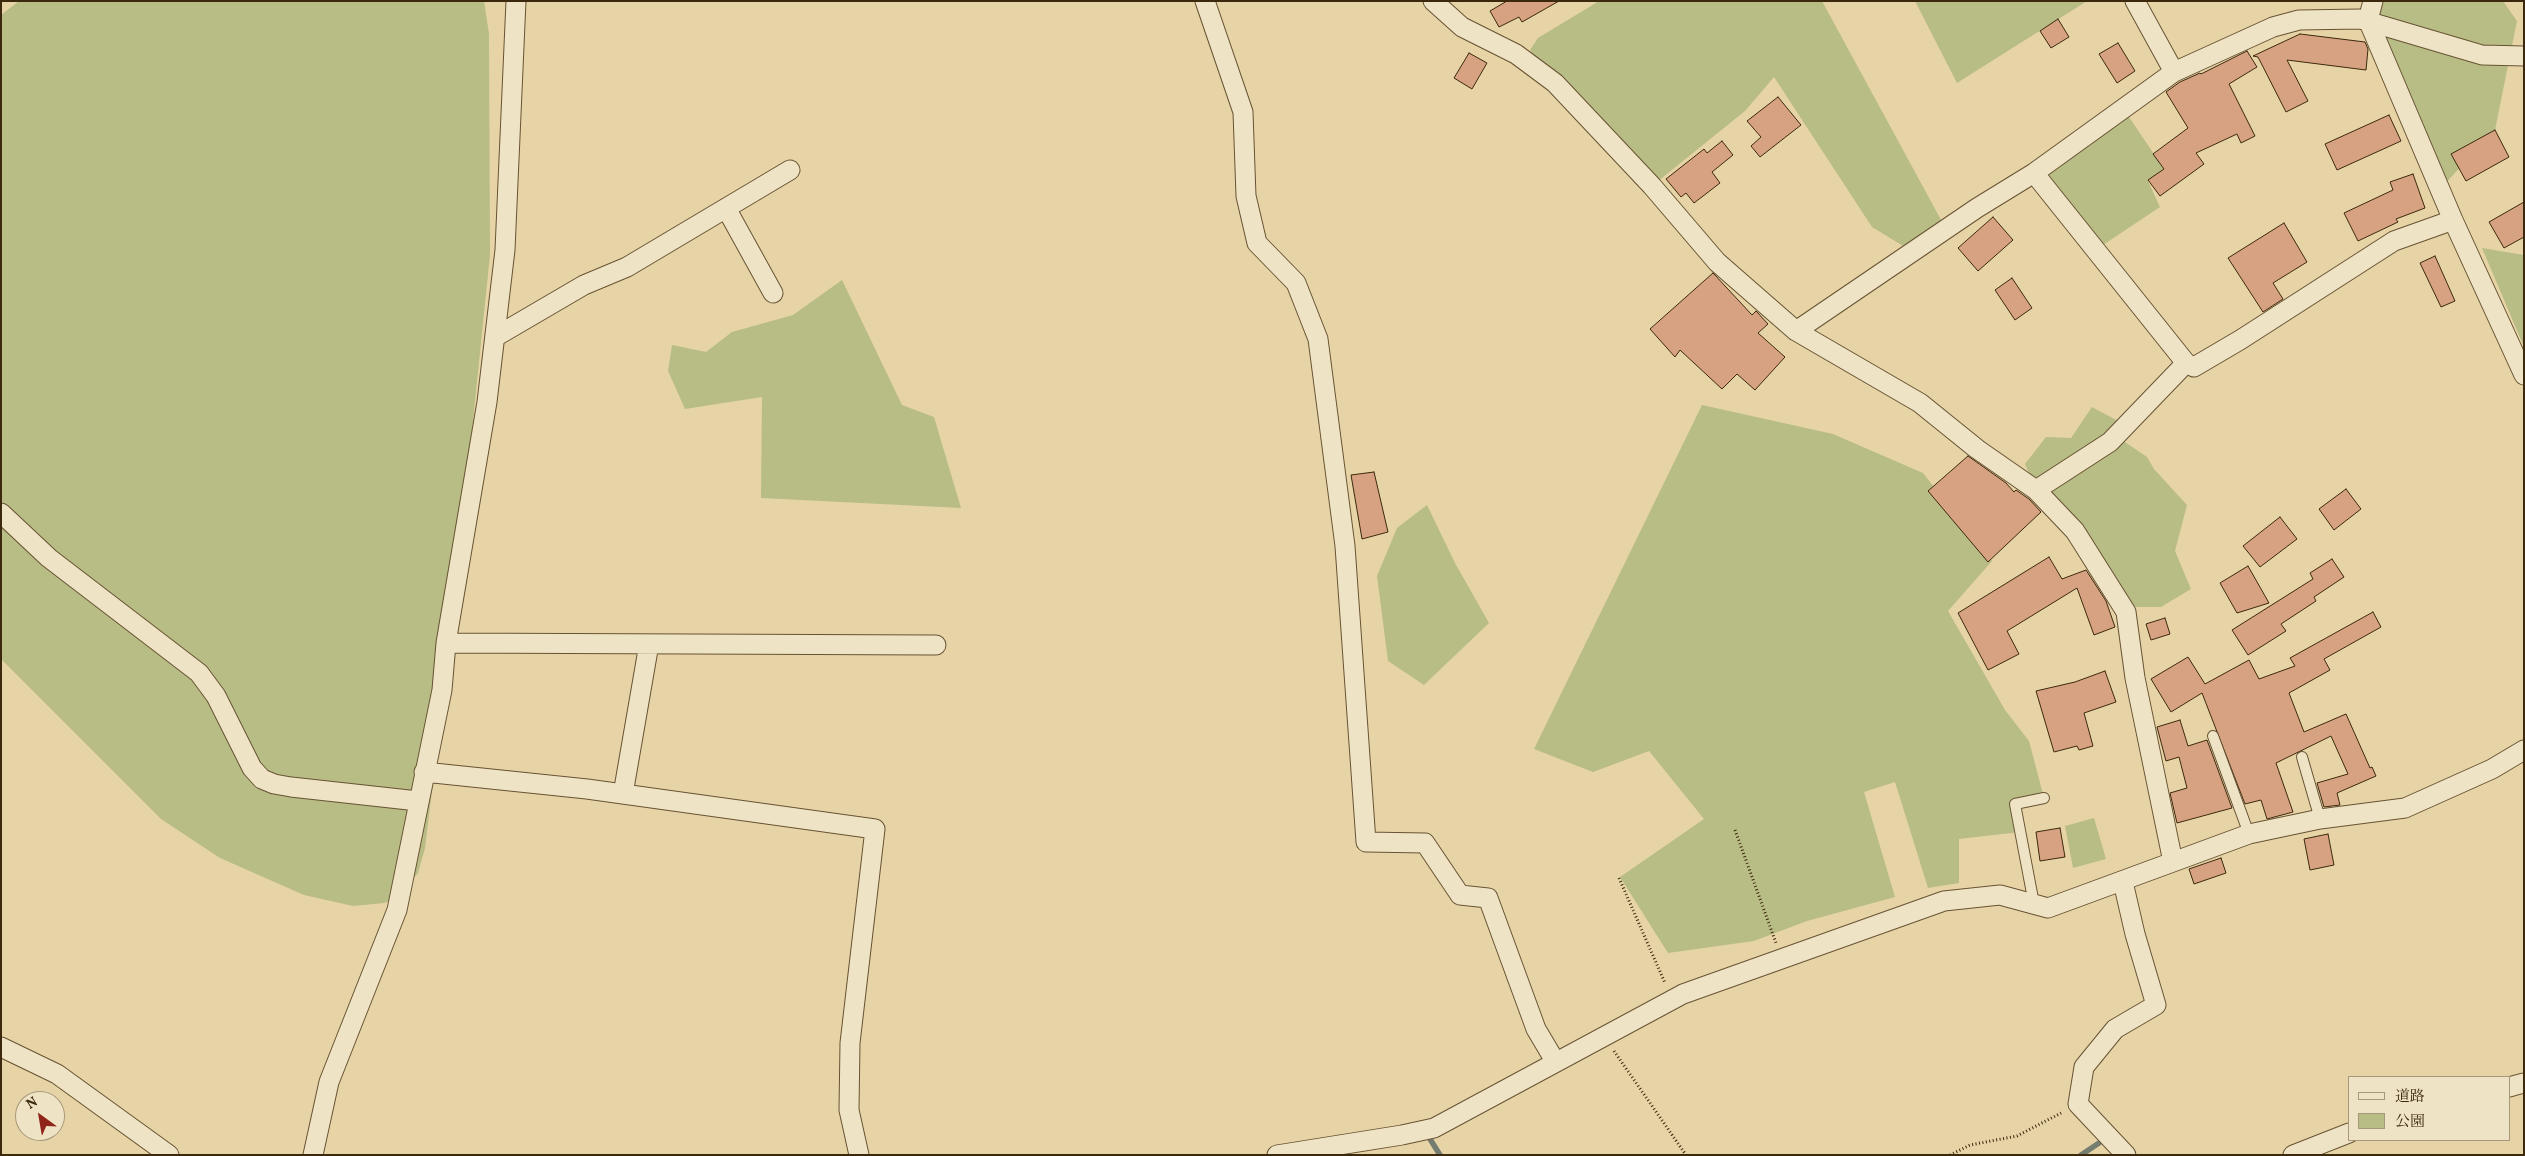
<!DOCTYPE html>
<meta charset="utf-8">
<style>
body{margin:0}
#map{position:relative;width:2525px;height:1156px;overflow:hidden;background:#e7d4a6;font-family:Vollkorn,"Noto Serif JP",serif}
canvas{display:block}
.frame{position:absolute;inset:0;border:2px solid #3c280d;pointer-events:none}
.legend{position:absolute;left:2348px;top:1076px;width:162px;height:65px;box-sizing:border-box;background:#efe3c5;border:1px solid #a7987b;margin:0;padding:6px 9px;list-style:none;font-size:15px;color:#3c280d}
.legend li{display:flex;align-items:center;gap:10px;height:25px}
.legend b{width:25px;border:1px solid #a7987b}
.north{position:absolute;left:15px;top:1091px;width:50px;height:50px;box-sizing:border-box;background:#efe3c5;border:1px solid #a7987b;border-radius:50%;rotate:328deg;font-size:14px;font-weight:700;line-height:20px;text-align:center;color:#3c280d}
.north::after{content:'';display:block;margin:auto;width:18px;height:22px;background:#8f2418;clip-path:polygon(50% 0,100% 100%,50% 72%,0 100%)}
</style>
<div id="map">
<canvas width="2525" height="1156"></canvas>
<div class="frame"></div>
<ul class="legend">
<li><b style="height:6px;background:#efe3c5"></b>道路</li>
<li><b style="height:14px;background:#b8bc85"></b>公園</li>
</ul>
<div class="north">N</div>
</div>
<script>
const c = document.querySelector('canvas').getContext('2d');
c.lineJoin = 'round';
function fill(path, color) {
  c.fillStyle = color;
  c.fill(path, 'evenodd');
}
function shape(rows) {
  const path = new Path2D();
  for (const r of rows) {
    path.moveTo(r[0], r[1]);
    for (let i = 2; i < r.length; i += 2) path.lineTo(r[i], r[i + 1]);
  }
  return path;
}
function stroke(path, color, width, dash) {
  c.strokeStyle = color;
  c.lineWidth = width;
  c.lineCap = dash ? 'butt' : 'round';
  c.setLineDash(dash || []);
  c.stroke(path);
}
const green = shape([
 [19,1,484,1,489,34,490,255,450,645,425,848,418,873,397,898,384,903,353,906,304,895,220,858,161,819,1,659,1,15],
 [1599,1,1822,1,1946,229,1913,252,1872,227,1774,77,1745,111,1652,186,1555,83,1530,50,1538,38],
 [1915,1,2087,1,1957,83],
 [2376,1,2503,1,2517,21,2495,130,2440,189,2368,20],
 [2123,108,2164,169,2148,181,2160,207,2097,249,2039,178],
 [2482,248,2524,255,2524,347],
 [842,280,902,405,934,417,961,508,761,498,762,397,685,409,668,371,672,345,706,352,732,332,793,315],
 [1702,405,1833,434,1923,473,1992,561,1948,611,2005,710,2029,741,2044,798,2015,805,2020,832,1959,839,1959,883,1928,888,1895,782,1864,792,1895,897,1807,921,1754,941,1668,953,1620,877,1704,819,1649,751,1593,772,1534,749],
 [2092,407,2120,422,2116,436,2147,457,2154,469,2187,505,2175,551,2191,589,2161,607,2122,607,2036,490,2025,464,2046,437,2071,438],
 [1427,505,1455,563,1489,623,1424,685,1388,661,1377,576,1397,528],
 [2094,818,2106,859,2073,868,2065,826]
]);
const stream = shape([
 [1430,1139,1440,1155],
 [2081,1155,2099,1143]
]);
const building = shape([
 [1507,1,1559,1,1522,22,1519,17,1499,27,1490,11,1507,1],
 [2058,19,2069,37,2051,48,2040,31,2058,19],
 [2300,34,2365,42,2368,49,2366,70,2287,60,2308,101,2286,112,2258,57,2253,56,2300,34],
 [2118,43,2135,71,2117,83,2099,54,2118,43],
 [2247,51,2257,67,2229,84,2255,136,2241,143,2237,134,2196,153,2204,164,2160,196,2148,180,2164,169,2153,154,2188,128,2166,92,2180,82,2200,73,2201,74,2247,51],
 [1469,53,1487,63,1472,89,1454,78,1469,53],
 [1778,97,1801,125,1760,157,1751,146,1761,137,1747,121,1778,97],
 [2389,115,2401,141,2337,170,2325,144,2389,115],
 [2495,130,2509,157,2466,181,2451,154,2495,130],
 [1722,141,1733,155,1712,172,1720,183,1694,203,1686,193,1681,197,1666,179,1704,149,1707,153,1722,141],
 [2413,174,2425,208,2396,219,2398,222,2358,241,2344,213,2393,190,2390,182,2413,174],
 [2524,202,2524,237,2504,248,2489,222,2524,202],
 [1993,217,2013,240,1978,271,1958,248,1993,217],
 [2284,223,2307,262,2273,283,2283,299,2263,312,2228,258,2284,223],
 [2435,256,2455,301,2441,307,2420,263,2435,256],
 [1713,273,1752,315,1756,311,1768,324,1758,333,1785,357,1755,390,1737,374,1722,389,1680,350,1675,357,1650,329,1713,273],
 [2012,278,2032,308,2015,320,1995,290,2012,278],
 [1968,456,2006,483,2014,492,2016,490,2029,499,2041,512,1988,562,1928,491,1968,456],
 [1374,472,1388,532,1362,539,1351,475,1374,472],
 [2346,489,2361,509,2334,530,2319,509,2346,489],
 [2280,517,2297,539,2260,567,2243,546,2280,517],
 [2049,557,2062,579,2086,570,2106,601,2115,627,2094,635,2077,588,2007,631,2019,654,1988,670,1958,613,2049,557],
 [2332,559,2344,577,2314,597,2316,601,2281,624,2286,631,2248,655,2232,630,2313,579,2310,573,2332,559],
 [2248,566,2269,603,2237,613,2220,583,2248,566],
 [2373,612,2381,627,2324,659,2330,670,2289,693,2304,732,2346,714,2370,768,2372,767,2376,776,2337,793,2340,805,2324,807,2317,783,2348,774,2331,736,2276,763,2293,812,2267,819,2261,800,2245,804,2202,693,2171,712,2151,679,2188,657,2205,684,2249,660,2259,679,2295,666,2290,658,2373,612],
 [2165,618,2170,634,2151,640,2146,624,2165,618],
 [2105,671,2116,702,2084,713,2093,746,2079,750,2077,746,2054,752,2036,691,2075,682,2105,671],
 [2180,720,2188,746,2207,740,2232,808,2177,823,2170,793,2187,788,2179,757,2166,761,2157,727,2180,720],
 [2060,828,2065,857,2040,861,2036,832,2060,828],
 [2328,834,2334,865,2310,870,2304,839,2328,834],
 [2221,858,2226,873,2194,884,2189,869,2221,858]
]);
const path = shape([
 [1735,830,1776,943],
 [1619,878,1665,983],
 [1614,1051,1686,1155],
 [1950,1155,1970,1145,2017,1136,2063,1112]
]);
const lane = shape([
 [2213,736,2249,834],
 [2302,757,2320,819],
 [2034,904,2015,804,2044,798]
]);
const street = shape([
 [1205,1,1243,112,1246,196,1257,243,1296,283,1318,339,1345,546,1366,842,1425,843,1460,895,1488,898,1536,1029,1552,1056,1553,1063],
 [1433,1,1462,27,1516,54,1555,83,1652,186,1717,262,1796,331,1920,403,1977,449,2036,490,2075,531,2126,612,2135,678,2173,862],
 [2135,1,2174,72],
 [2373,1,2368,20,2453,220,2524,375],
 [2034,173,2186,363],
 [726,208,773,293],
 [1796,331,1977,208,2034,173,2174,72,2273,27,2299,20,2360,19,2482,55,2524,56],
 [495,337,584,285,627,267,790,170],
 [2036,490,2110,442,2186,363,2194,367,2240,340,2394,241,2453,220],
 [1,513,49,558,199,673,216,696,252,768,262,779,274,784,291,787,418,801],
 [446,643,936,645],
 [424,772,587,789,875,829,850,1043,849,1110,859,1155],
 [623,794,649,644],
 [2123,882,2135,934,2156,1005,2115,1029,2084,1067,2078,1104,2126,1155],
 [1,1047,57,1074,169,1155],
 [2509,1087,2524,1083],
 [313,1155,329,1082,397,910,442,690,446,643,487,402,505,250,516,1],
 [1277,1155,1402,1135,1434,1128,1683,994,1944,901,2000,895,2048,908,2249,834,2320,819,2405,808,2492,769,2524,750],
 [2293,1155,2349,1133]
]);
fill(green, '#b8bc85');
stroke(stream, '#757d70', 5.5);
fill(building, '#d7a282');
stroke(building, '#3c280d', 1);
stroke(lane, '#675333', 12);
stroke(street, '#675333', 21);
stroke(path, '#3c280d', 3, [1, 2.5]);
stroke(lane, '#efe3c5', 10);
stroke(street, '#efe3c5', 19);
</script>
